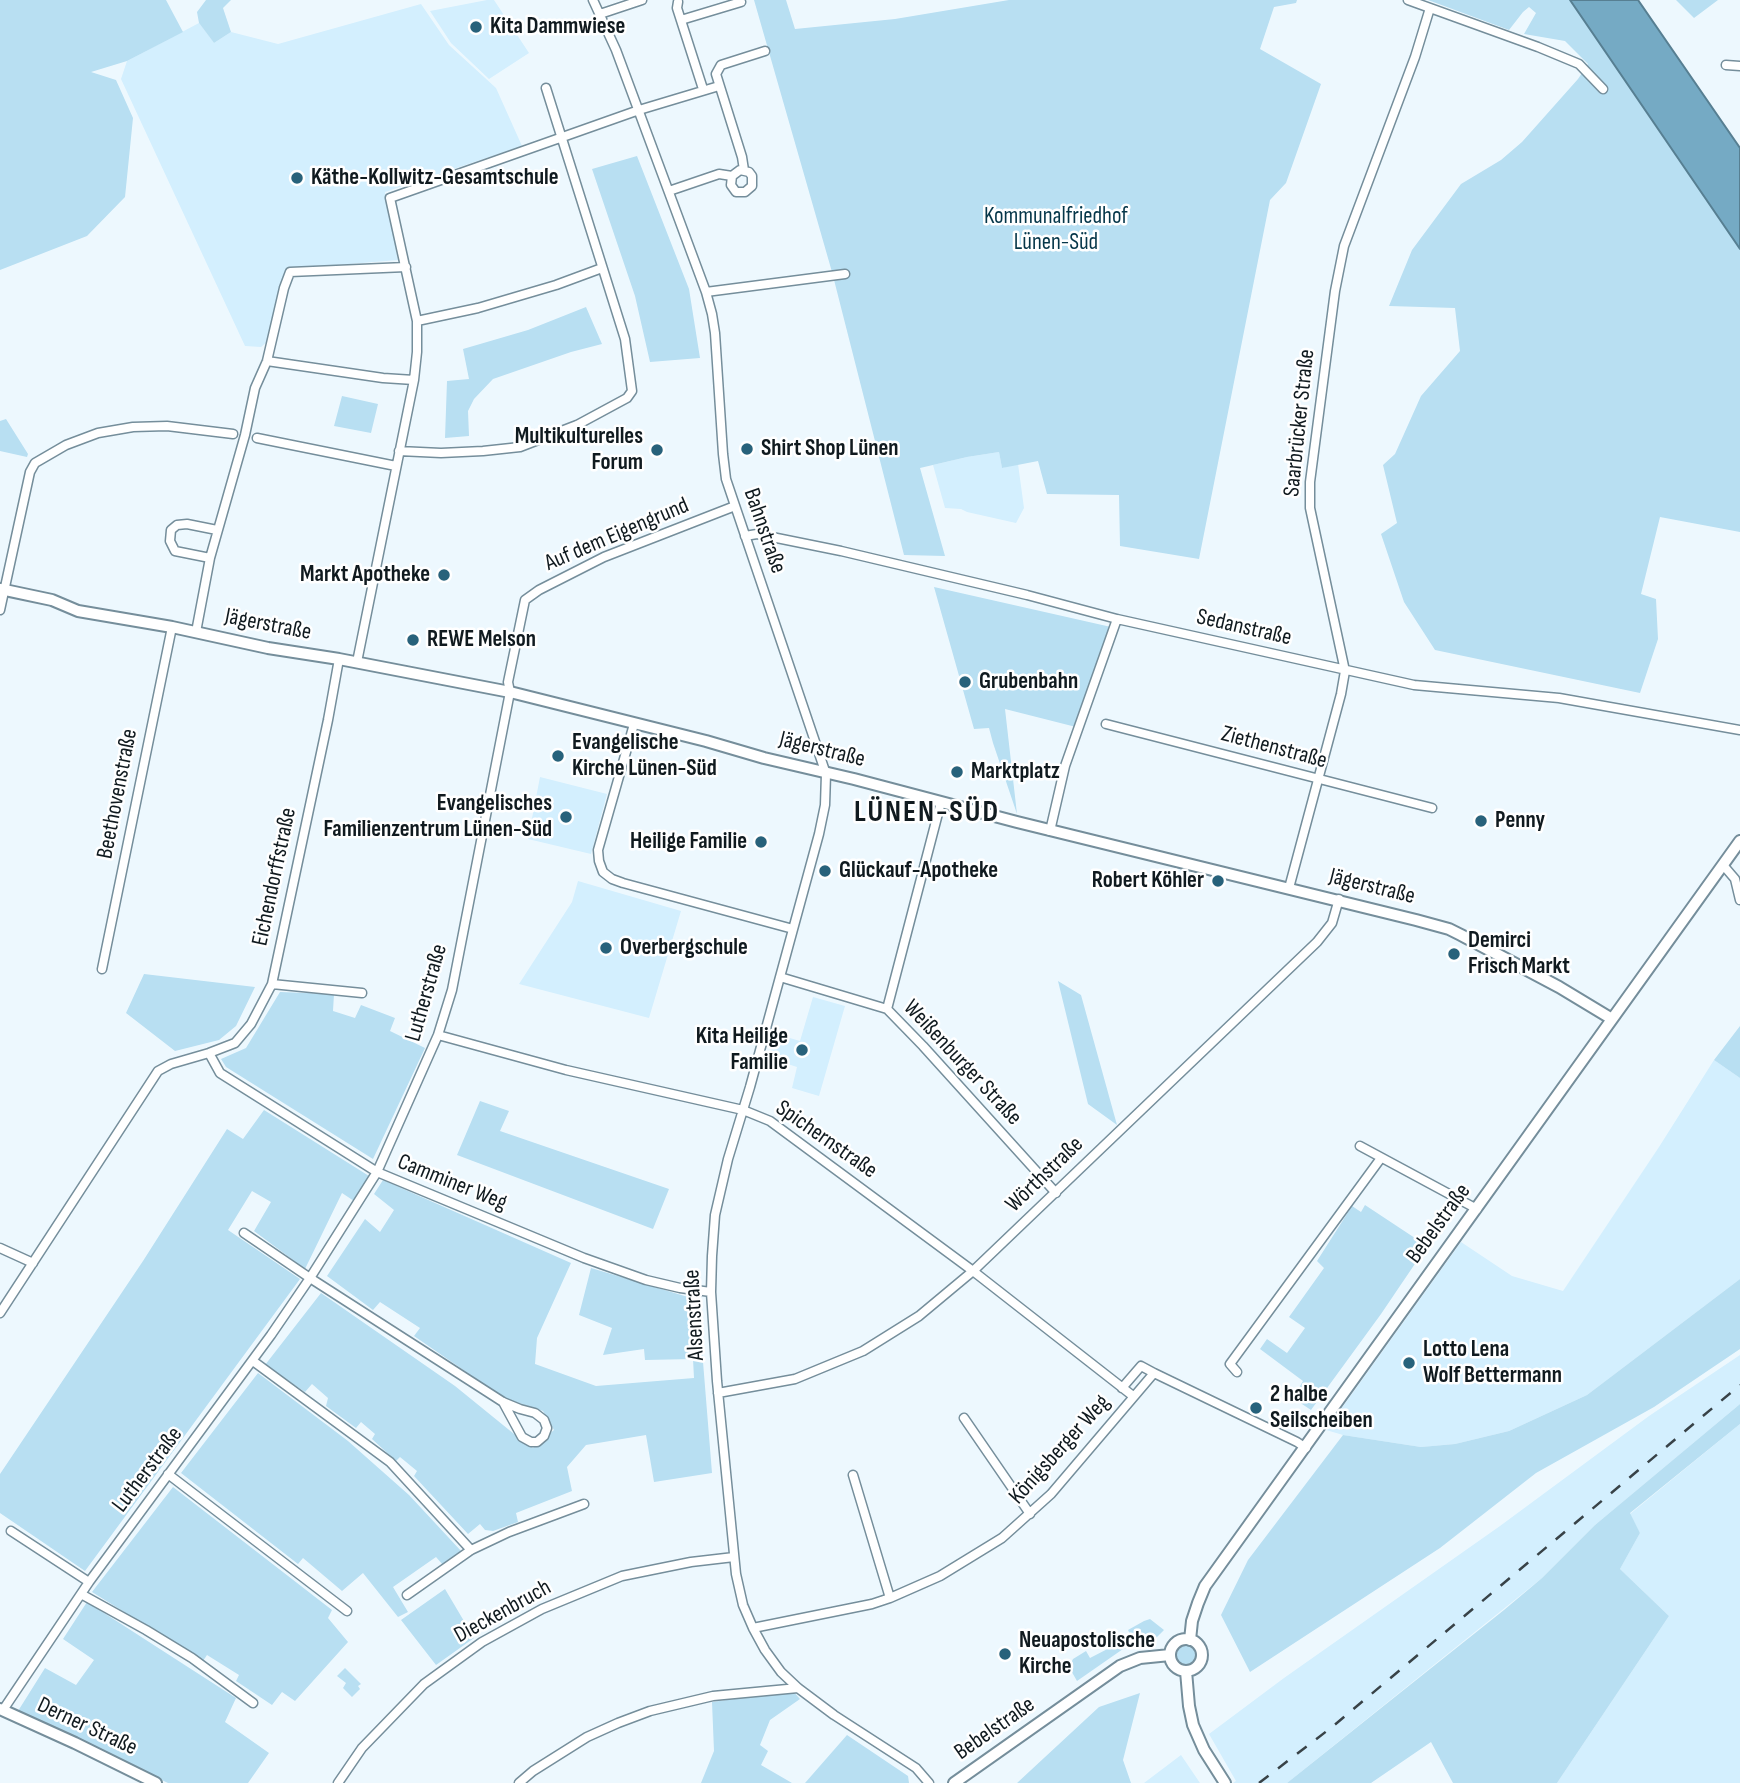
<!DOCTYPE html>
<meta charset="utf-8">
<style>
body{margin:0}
canvas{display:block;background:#edf8fe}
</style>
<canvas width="1740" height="1783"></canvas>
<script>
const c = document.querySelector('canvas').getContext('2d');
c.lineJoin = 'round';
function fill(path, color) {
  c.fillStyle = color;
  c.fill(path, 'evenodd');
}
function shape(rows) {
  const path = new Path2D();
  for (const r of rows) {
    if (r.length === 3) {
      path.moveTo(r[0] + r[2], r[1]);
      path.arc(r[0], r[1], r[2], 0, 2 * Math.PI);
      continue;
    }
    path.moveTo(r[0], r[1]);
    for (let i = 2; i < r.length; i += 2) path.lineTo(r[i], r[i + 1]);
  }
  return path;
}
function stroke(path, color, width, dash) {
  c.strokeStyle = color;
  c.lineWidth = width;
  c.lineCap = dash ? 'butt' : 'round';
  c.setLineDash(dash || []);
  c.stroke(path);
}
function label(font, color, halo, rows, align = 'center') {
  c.font = font + ' "Sofia Sans Condensed",sans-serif';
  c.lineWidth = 5;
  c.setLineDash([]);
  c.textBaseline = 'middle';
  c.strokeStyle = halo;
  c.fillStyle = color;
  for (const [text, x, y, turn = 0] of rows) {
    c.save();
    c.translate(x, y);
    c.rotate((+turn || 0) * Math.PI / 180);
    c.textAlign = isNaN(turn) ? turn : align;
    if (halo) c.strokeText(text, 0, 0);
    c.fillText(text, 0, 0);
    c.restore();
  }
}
const built = shape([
 [487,0,494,0,529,53,489,79,451,43,430,11],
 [421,4,449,45,496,88,522,146,385,192,398,260,290,269,274,336,261,347,245,346,121,79,127,61,199,23,214,43,231,32,278,44],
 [999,452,1002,468,1018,464,1024,508,1016,523,967,512,961,509,945,508,933,465,967,457],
 [540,777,607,794,591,854,528,839],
 [578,881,681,911,649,1018,519,984,572,902],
 [813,997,845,1006,819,1096,792,1088,797,1067,769,1058,776,1034,800,1041],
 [1714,1060,1740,1078,1740,1279,1587,1395,1509,1431,1455,1444,1421,1447,1343,1435,1326,1430,1461,1242,1512,1276,1563,1291,1659,1147],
 [1740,1355,1740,1404,1595,1525,1542,1578,1287,1783,1233,1783,1236,1781,1209,1734,1284,1678,1500,1526,1649,1416],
 [1740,1424,1740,1783,1557,1783,1669,1616,1620,1569,1640,1533,1630,1514],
 [1181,1755,1200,1783,1144,1783]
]);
const green = shape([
 [0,0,166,0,183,32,127,61,91,72,116,80,133,118,125,197,87,236,0,270],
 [206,0,231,0,223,8,231,32,214,43,199,23,197,12],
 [754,0,786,0,795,29,895,19,1009,0,1297,0,1296,3,1274,7,1260,49,1321,84,1286,183,1270,200,1199,559,1120,546,1119,495,1047,494,1038,461,1002,468,999,452,967,457,920,468,945,556,904,555,832,272],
 [1428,0,1570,0,1740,249,1740,532,1660,517,1641,594,1656,599,1658,639,1640,693,1435,650,1404,602,1381,534,1397,523,1383,465,1395,454,1421,396,1460,351,1455,308,1389,306,1412,250,1461,184,1501,160,1522,142,1578,79,1588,64,1565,41,1524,34,1536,13,1529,7,1523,12,1509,30],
 [1676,0,1718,0,1694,18],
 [637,156,689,289,700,358,650,362,635,296,592,169],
 [586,307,602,344,571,352,493,379,474,399,468,411,469,436,445,438,447,381,469,379,463,349,528,330],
 [342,396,378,404,371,433,334,426],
 [6,419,28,454,27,457,0,451,0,421],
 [934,587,1111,627,1076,727,1005,709,1017,814,993,743,989,728,974,729],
 [144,974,255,987,236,1026,219,1040,175,1051,126,1013],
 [1058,981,1081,995,1117,1125,1088,1104],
 [280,992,334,994,333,1011,355,1018,361,1005,395,1018,390,1031,425,1048,373,1159,226,1067,221,1059,246,1048],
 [1740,1026,1740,1078,1714,1060],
 [480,1101,509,1111,500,1131,669,1189,653,1229,457,1155],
 [264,1110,369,1176,354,1201,342,1193,305,1269,254,1231,271,1202,252,1191,228,1230,300,1279,85,1571,0,1513,0,1474,143,1261,227,1129,243,1139],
 [383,1180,571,1263,537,1338,535,1364,596,1386,694,1378,693,1359,645,1360,644,1349,603,1355,612,1328,579,1315,591,1268,698,1300,712,1473,654,1482,646,1435,586,1445,567,1467,572,1491,516,1513,518,1522,493,1531,485,1530,480,1524,468,1534,414,1476,417,1471,400,1457,396,1461,372,1439,375,1434,361,1422,356,1428,326,1406,328,1398,312,1384,305,1392,265,1365,321,1293,455,1386,519,1438,533,1448,554,1430,543,1411,504,1398,414,1336,420,1328,380,1302,373,1310,327,1276,365,1219,380,1232,394,1210,374,1194],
 [1365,1205,1427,1246,1381,1314,1311,1410,1293,1398,1303,1381,1260,1349,1267,1339,1287,1353,1305,1328,1289,1317,1324,1268,1317,1261,1352,1206,1361,1212],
 [1740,1279,1740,1349,1654,1407,1536,1473,1440,1548,1250,1672,1221,1615,1248,1560,1343,1435,1421,1447,1455,1444,1509,1431,1587,1395],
 [258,1373,348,1441,409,1495,462,1552,443,1565,436,1557,393,1587,408,1612,398,1617,363,1573,342,1591,303,1558,298,1564,181,1473],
 [1740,1404,1740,1424,1630,1513,1640,1533,1620,1569,1669,1616,1557,1783,1453,1783,1431,1742,1371,1783,1287,1783,1504,1610,1542,1578,1595,1525],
 [173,1487,332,1610,328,1618,348,1642,295,1701,282,1692,272,1705,236,1681,239,1675,207,1655,203,1661,92,1592],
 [445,1589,474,1638,436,1665,401,1620],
 [87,1602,236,1698,225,1722,269,1753,248,1783,168,1783,18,1711,45,1668,76,1685,94,1660,63,1639],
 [1150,1619,1164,1630,1155,1639,1123,1649,1077,1681,1069,1667,1073,1659,1086,1651,1090,1658,1121,1642,1130,1634,1128,1630,1144,1621],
 [1186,1655,10],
 [345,1668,361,1684,358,1686,360,1689,352,1697,343,1688,346,1683,337,1676],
 [793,1691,800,1699,770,1720,760,1745,768,1751,761,1765,792,1783,701,1783,714,1751,712,1702],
 [1140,1693,1123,1760,1131,1783,1017,1783,1099,1707],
 [847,1735,908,1776,909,1783,805,1783]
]);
const water = shape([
 [1570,0,1638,0,1740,148,1740,249,1570,0]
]);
const street = shape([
 [593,0,616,50,706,292,712,314,715,333,723,454,726,479,826,774,825,805,819,834,750,1087,728,1159,715,1215,712,1256,711,1292,717,1381,736,1574,743,1605,753,1628,765,1650,781,1672,798,1688,834,1715,916,1768,929,1783],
 [1408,0,1538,47,1579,64,1603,89],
 [678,2,677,8,703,89],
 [600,14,642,0],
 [681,20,741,2],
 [1726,65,1740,66],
 [744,170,742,157,716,74,721,65,765,51],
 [669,191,719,174,732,176,740,170,749,172,752,176,752,186,745,192,736,192,731,185,732,176],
 [706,292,845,274],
 [417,321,478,308,556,285,602,268],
 [267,361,383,378,414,380],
 [257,438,396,466],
 [399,451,441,453,483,451,520,447,577,425,627,398,632,391,625,339,546,88],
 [745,536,757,534,841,551,1027,595,1117,619,1414,685,1559,698,1740,730],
 [210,558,175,551,170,541,171,530,177,525,187,524,217,530],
 [0,610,30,472,35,463,66,445,98,433,133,427,167,426,233,434],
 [196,632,210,558,245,435,255,388,267,361,284,288,290,272,406,267],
 [357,662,414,380,417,352,417,321,390,198,639,110,719,86],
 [634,724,598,850,599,861,603,872,612,879,623,883,793,929],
 [1106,724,1432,808],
 [1050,831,1065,766,1117,619],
 [1723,865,1735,879,1740,900],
 [1289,888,1341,694,1345,671,1310,508,1310,482,1335,291,1344,246,1415,57,1430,8],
 [102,969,172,627],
 [780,977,887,1009,923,1046,1056,1193],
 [272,984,362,993],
 [887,1009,941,802],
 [438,1035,566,1070,743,1110,770,1121,973,1271,1133,1396],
 [209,1053,220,1073,377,1172,584,1258,646,1280,680,1288,711,1292],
 [1360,1146,1477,1209],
 [244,1233,310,1278,503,1402,520,1409,535,1413,544,1420,547,1428,544,1436,537,1442,531,1442,522,1437,503,1402],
 [0,1248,33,1263],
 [0,1313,158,1071,171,1064,209,1053,235,1043,251,1024,272,984,328,720,339,659],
 [253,1361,390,1462,471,1550],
 [1237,1372,1230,1364,1381,1158],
 [1154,1373,1297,1442,1306,1448],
 [718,1393,795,1379,863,1351,919,1316,973,1271,1317,942,1332,923,1339,899],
 [964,1418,1030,1514],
 [168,1474,347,1611],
 [853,1475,890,1598],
 [11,1531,89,1582],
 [81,1594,146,1630,192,1658,253,1703],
 [407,1595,471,1550,509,1532,584,1504],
 [753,1628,872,1604,890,1598,940,1576,1002,1538,1051,1494,1154,1373,1141,1366,1122,1388],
 [3,1710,89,1582,271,1335,310,1278,377,1172,438,1035,452,990,510,692,508,682,525,600,539,590,604,557,735,506],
 [338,1783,362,1748,424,1684,482,1642,542,1609,622,1576,691,1562,734,1557],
 [519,1783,533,1771,587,1737,618,1723,650,1711,713,1696,798,1688]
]);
const secondary = shape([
 [0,589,52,600,78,611,172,627,268,648,339,659,510,692,706,741,764,758,854,779,1017,822,1416,920,1449,929,1461,935,1559,987,1612,1019],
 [1186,1655,16],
 [1190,1640,1192,1621,1198,1603,1205,1586,1740,841],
 [1186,1671,1189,1706,1193,1725,1204,1750,1225,1783],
 [0,1709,75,1743,156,1783],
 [954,1783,1120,1666,1140,1658,1170,1655]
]);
const rail = shape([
 [1259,1783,1332,1727,1740,1385]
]);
const markers = [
 [476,27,7,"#28627b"],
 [297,178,7,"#28627b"],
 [747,449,7,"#28627b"],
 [657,450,7,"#28627b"],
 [444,575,7,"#28627b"],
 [413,640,7,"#28627b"],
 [965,682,7,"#28627b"],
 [558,756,7,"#28627b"],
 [957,772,7,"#28627b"],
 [566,817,7,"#28627b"],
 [1481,821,7,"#28627b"],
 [761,842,7,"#28627b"],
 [825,871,7,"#28627b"],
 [1218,881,7,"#28627b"],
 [606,948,7,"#28627b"],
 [1454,954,7,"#28627b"],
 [802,1050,7,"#28627b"],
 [1409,1363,7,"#28627b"],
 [1256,1408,7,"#28627b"],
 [1005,1654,7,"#28627b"]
];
const poiNames = [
 ["Kita Dammwiese",490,27],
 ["Käthe-Kollwitz-Gesamtschule",311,178],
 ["Multikulturelles",643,437,"right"],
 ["Forum",643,463,"right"],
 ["Shirt Shop Lünen",761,449],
 ["Markt Apotheke",430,575,"right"],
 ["REWE Melson",427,640],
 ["Grubenbahn",979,682],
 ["Evangelische",572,743],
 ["Kirche Lünen-Süd",572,769],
 ["Marktplatz",971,772],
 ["Evangelisches",552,804,"right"],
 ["Familienzentrum Lünen-Süd",552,830,"right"],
 ["Penny",1495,821],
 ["Heilige Familie",747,842,"right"],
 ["Glückauf-Apotheke",839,871],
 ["Robert Köhler",1204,881,"right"],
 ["Demirci",1468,941],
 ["Frisch Markt",1468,967],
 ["Overbergschule",620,948],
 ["Kita Heilige",788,1037,"right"],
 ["Familie",788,1063,"right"],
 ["Lotto Lena",1423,1350],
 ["Wolf Bettermann",1423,1376],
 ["2 halbe",1270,1395],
 ["Seilscheiben",1270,1421],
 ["Neuapostolische",1019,1641],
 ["Kirche",1019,1667]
];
const parkNames = [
 ["Kommunalfriedhof",1056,217],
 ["Lünen-Süd",1056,243]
];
const streetNames = [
 ["Saarbrücker Straße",1300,423,-84],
 ["Bahnstraße",764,531,71],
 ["Auf dem Eigengrund",617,535,-23],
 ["Jägerstraße",268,625,11],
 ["Sedanstraße",1244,628,13],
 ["Ziethenstraße",1274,748,15],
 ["Jägerstraße",822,750,14],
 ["Beethovenstraße",118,794,-79],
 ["Eichendorffstraße",275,877,-78],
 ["Jägerstraße",1372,887,14],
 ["Lutherstraße",427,993,-74],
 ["Weißenburger Straße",962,1063,47],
 ["Spichernstraße",826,1140,35],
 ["Wörthstraße",1045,1175,-44],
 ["Camminer Weg",452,1183,22],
 ["Bebelstraße",1439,1224,-54],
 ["Alsenstraße",695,1315,-93],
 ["Königsberger Weg",1060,1450,-48],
 ["Lutherstraße",148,1470,-53],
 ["Dieckenbruch",503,1612,-29],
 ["Derner Straße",87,1727,25],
 ["Bebelstraße",995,1729,-35]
];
const districtNames = [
 ["LÜNEN-SÜD",927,813]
];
fill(built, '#d3effe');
fill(green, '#b8dff2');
fill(water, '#75aac4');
stroke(water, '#577f92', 2);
stroke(street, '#758e9b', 11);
stroke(secondary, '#758e9b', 14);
stroke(street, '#fff', 8);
stroke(secondary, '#fff', 10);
stroke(rail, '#384247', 2.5, [12, 12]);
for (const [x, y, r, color] of markers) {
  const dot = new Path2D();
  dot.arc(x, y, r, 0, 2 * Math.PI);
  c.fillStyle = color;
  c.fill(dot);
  stroke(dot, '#fff', 2.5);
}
label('bold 23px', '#101a1f', '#fff', poiNames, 'left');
label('23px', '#053649', '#fff', parkNames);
label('23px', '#101a1f', '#fff', streetNames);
c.letterSpacing = '2px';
label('bold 30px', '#101a1f', '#fff', districtNames);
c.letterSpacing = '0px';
</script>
